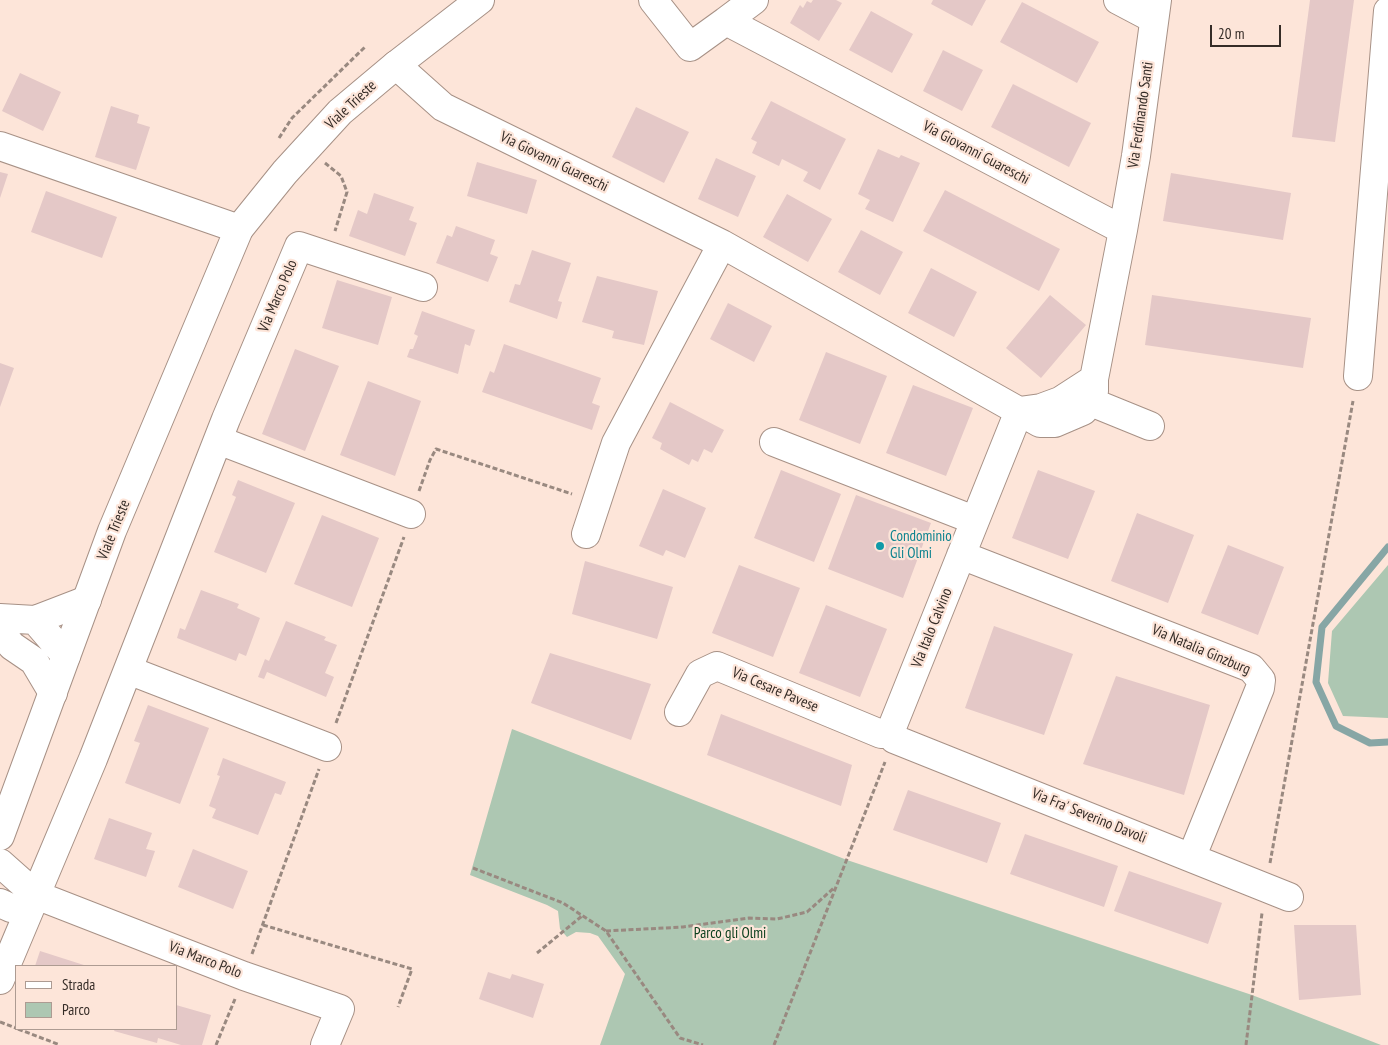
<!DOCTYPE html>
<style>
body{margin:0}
#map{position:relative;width:1388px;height:1045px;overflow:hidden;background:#fde5d9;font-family:"PT Sans Narrow",sans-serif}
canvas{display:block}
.legend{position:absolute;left:15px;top:965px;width:162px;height:65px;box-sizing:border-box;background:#fde5d9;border:1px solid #ad9b92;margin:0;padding:6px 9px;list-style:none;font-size:15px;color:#352c27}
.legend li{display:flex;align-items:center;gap:10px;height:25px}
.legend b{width:25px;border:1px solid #ad9b92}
.scale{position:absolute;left:1210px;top:25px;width:71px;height:22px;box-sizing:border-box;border:2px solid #352c27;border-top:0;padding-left:6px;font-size:15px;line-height:18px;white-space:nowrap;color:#352c27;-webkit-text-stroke:4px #fde5d9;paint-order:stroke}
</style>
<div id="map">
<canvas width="1388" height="1045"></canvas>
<ul class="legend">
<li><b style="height:6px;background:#fff"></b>Strada</li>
<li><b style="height:14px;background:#adc7b2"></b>Parco</li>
</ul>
<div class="scale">20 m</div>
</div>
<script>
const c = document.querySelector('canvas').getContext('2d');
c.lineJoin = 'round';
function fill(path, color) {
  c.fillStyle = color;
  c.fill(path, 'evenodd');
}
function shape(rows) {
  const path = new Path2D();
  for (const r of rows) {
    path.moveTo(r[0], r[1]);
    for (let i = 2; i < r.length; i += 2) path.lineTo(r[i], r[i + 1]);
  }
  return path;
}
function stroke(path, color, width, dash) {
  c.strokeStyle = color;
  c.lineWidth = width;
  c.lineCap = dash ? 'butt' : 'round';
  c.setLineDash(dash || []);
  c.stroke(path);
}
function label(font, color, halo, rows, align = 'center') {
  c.font = font + ' "PT Sans Narrow",sans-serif';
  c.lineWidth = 4.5;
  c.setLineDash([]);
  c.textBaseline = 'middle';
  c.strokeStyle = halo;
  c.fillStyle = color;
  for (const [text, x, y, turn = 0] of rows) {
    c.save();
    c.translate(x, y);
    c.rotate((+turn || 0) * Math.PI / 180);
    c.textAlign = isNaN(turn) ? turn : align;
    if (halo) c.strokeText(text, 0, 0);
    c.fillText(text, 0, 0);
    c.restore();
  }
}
const green = shape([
 [1388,565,1388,718,1343,716,1328,683,1332,631],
 [512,729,847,860,1252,995,1381,1045,600,1045,625,974,598,936,590,933,576,932,567,937,560,929,558,911,547,905,470,875]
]);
const stream = shape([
 [1388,547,1322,627,1316,682,1336,726,1370,743,1388,742]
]);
const building = shape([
 [813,0,836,0,842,3,819,41,790,23,800,5,803,8,807,1,811,3],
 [933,0,986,0,972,26,931,4],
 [1310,0,1354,0,1335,142,1292,137],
 [1022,2,1099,42,1077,83,1000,42],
 [871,11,913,34,892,73,849,50],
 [943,50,983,70,962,111,923,91],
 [20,73,61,92,43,131,2,111],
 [1013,84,1091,123,1069,167,991,127],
 [771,101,846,139,820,190,803,181,808,172,782,159,779,166,752,153,757,142,751,139],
 [111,106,139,115,137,123,150,127,136,170,95,157],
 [636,107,689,132,664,183,612,157],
 [878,149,899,158,901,155,920,163,893,222,865,209,870,200,858,194],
 [716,158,756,176,738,217,698,199],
 [477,162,537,180,527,214,467,196],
 [0,172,8,174,0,198],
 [1171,173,1291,193,1283,240,1163,221],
 [945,190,1060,249,1039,291,923,231],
 [46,191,117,217,102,258,31,232],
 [374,193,414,207,409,220,417,223,405,256,349,236,358,210,367,214],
 [787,194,832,219,808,262,763,237],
 [456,226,495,240,490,254,498,257,488,282,436,263,447,235,452,237],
 [861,230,903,252,880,295,838,272],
 [532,250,571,263,558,301,562,302,557,319,509,302,515,284,520,285],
 [931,268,977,292,954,337,908,313],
 [597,276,658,291,644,345,612,338,614,331,582,322],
 [337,280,392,297,378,345,322,328],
 [1050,295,1086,325,1041,378,1006,348],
 [1152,295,1311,318,1303,368,1145,345],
 [728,303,772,326,754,362,710,339],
 [422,311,475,330,470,346,465,344,458,374,407,357,410,349,413,349,418,336,414,334],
 [504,344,601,378,592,403,600,406,592,430,482,392,490,371,494,373],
 [295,349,339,366,305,451,262,434],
 [826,352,887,376,860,444,799,420],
 [0,363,14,368,0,407],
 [368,381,421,401,395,476,340,455],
 [913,385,973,408,946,476,886,453],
 [670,402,724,430,712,453,704,449,698,462,692,459,689,465,660,449,662,443,652,438],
 [781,470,841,494,814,562,754,538],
 [1038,470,1095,491,1068,559,1012,538],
 [238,480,295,503,266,573,214,552,236,497,232,495],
 [663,489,706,508,685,558,666,550,663,556,639,546],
 [856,495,931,523,903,598,828,569],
 [1137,513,1194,535,1168,603,1111,581],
 [322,515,379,538,352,607,294,584],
 [1228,545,1284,567,1258,635,1201,613],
 [585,561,673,587,657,639,572,614],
 [739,565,800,588,773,657,712,633],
 [201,590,239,604,237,608,260,618,246,656,239,653,236,661,177,638,180,628,185,630],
 [826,605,887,629,860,697,799,673],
 [286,621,326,637,324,640,337,645,325,673,334,677,326,697,267,672,264,679,258,677,265,659,269,661],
 [994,626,1073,654,1044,735,965,708],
 [550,653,651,684,631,740,531,703],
 [1116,676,1210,705,1184,795,1083,764],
 [148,705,209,728,180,804,125,783,140,743,134,741],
 [721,714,852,765,841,806,707,755],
 [223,758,286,782,281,795,275,793,258,835,212,818,216,809,209,806,220,776,217,775],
 [908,790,1001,823,987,863,893,830],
 [109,818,152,833,146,849,155,851,146,877,94,859],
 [1025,834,1118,866,1104,907,1010,874],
 [193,849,248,871,233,909,178,887],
 [1129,871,1222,903,1208,944,1114,911],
 [1294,925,1356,925,1361,995,1299,1000],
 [40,951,87,966,35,966],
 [488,972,510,979,512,974,544,984,533,1018,479,999],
 [176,1005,211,1015,202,1045,181,1045,158,1038,157,1043,114,1031,115,1029,176,1029]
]);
const path = shape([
 [279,138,292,118,366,46],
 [325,163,341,176,347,192,335,231],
 [419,491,430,460,436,449,572,494],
 [336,723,404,537],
 [1270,863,1353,401],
 [473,868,563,903,606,931,680,1038,703,1045],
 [263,925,412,969,398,1007],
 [606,931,683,927,749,918,777,919,807,912,835,887],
 [537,953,582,916],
 [252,954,319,769],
 [0,1022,16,1028],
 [18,1029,60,1045],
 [216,1045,235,999],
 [774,1045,885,762],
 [1246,1045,1262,913]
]);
const minor = shape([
 [653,0,690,47,726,21],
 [1118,0,1154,19],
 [396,65,443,107,722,244,1040,423,1055,423,1083,411,1091,402,1094,391,1094,379,1123,230,726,21,754,0],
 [0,146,239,229],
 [1123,230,1136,156,1157,0],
 [1358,376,1388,11],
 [1091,402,1150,426],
 [1019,411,1041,408,1060,401,1094,379],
 [218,440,411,514],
 [774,442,974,520],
 [586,534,616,443,722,244],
 [961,555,1251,668,1261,680,1260,688,1192,856],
 [0,618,35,620,87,600],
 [35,620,66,656],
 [0,632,12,646,34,661,53,693],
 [128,670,327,747],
 [679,712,700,674,717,666,881,734,891,733],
 [891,733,894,739,1289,897],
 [891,733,893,725,1019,411],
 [0,863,36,895,244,976,340,1009,325,1045],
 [0,903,11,908,29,910],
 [0,980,93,759,226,419,299,246,423,287]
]);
const major = shape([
 [0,836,112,531,239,229,285,172,340,112,396,65,480,0]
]);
const markers = [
 [880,546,5,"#0f9aa8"]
];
const streetNames = [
 ["Viale Trieste",351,105,-43],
 ["Via Ferdinando Santi",1141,115,-82],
 ["Via Giovanni Guareschi",976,153,28],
 ["Via Giovanni Guareschi",554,162,26],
 ["Via Marco Polo",278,296,-67],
 ["Viale Trieste",114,530,-68],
 ["Via Italo Calvino",932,628,-68],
 ["Via Natalia Ginzburg",1201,650,23],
 ["Via Cesare Pavese",775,690,23],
 ["Via Fra' Severino Davoli",1089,816,22],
 ["Via Marco Polo",205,960,21]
];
const cultureNames = [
 ["Condominio",890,537],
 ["Gli Olmi",890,554]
];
const parkNames = [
 ["Parco gli Olmi",730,934]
];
fill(green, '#adc7b2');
stroke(stream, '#87a6a5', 7);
fill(building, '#e4c8c7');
stroke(minor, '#a79186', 30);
stroke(major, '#a79186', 30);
stroke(path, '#998980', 3, [5, 2.5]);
stroke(minor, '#fff', 28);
stroke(major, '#fff', 28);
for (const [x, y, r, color] of markers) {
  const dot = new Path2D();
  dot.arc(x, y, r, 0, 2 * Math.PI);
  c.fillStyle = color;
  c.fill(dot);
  stroke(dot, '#fde5d9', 2);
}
label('15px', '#352c27', '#fde5d9', streetNames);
label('15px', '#0d838f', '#fde5d9', cultureNames, 'left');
label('15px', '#0b401e', '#fde5d9', parkNames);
</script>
